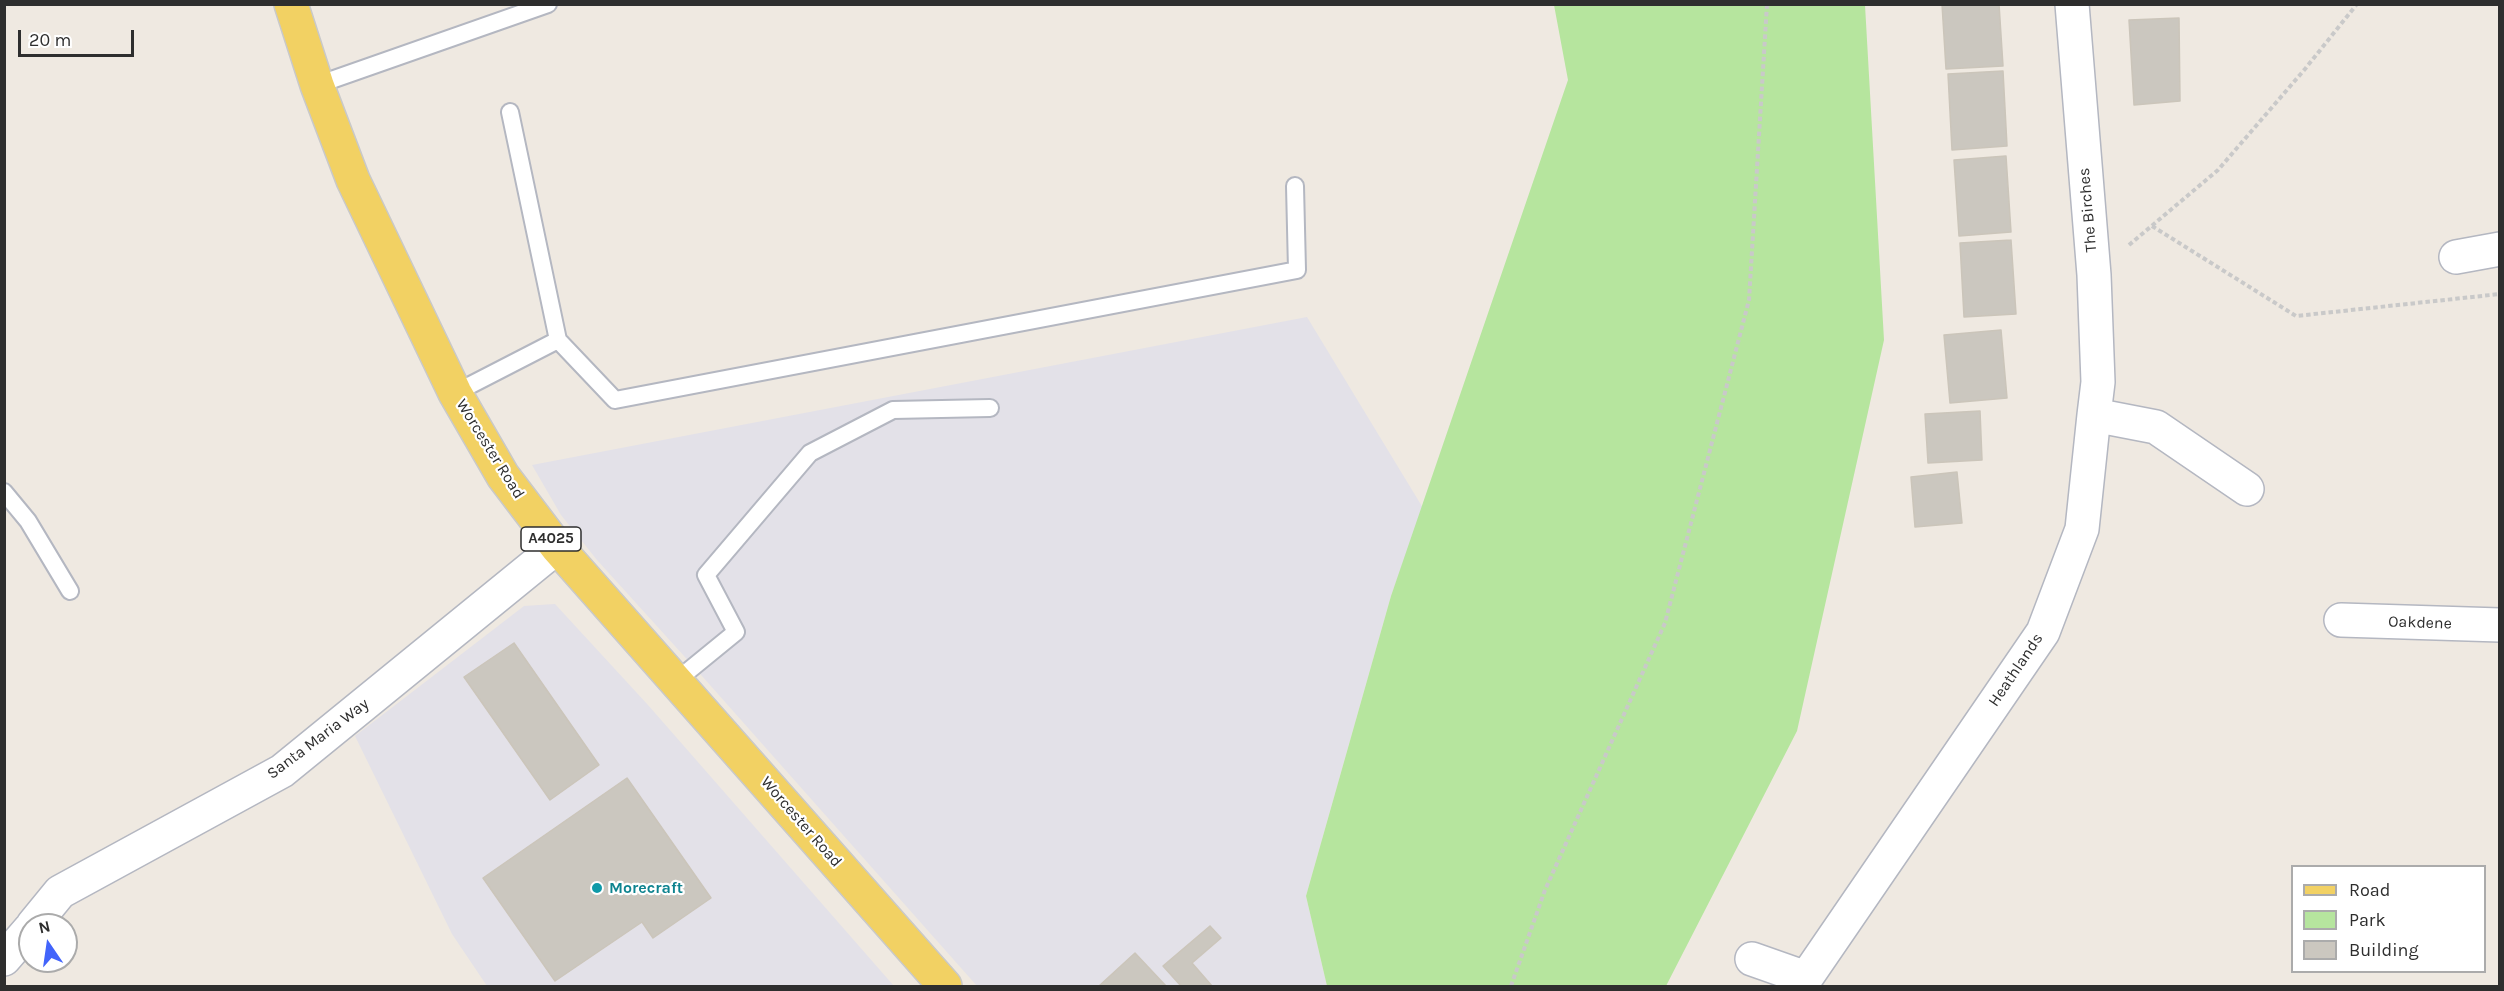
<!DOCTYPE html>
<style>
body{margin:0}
#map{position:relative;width:2504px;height:991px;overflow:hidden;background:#efe9e1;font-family:Karla,sans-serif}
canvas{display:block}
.frame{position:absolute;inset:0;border:6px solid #2e2e2e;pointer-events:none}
.legend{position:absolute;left:2291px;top:865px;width:195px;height:108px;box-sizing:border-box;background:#fff;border:2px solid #ababab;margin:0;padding:8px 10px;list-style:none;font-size:18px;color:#2e2e2e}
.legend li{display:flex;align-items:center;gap:12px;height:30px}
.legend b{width:30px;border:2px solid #ababab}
.north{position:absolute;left:18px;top:913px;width:60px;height:60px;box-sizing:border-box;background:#fff;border:2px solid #ababab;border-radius:50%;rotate:347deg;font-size:16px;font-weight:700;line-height:24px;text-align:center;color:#2e2e2e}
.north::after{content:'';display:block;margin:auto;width:21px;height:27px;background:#4264fb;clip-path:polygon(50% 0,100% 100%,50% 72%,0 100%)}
.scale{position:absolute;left:18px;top:30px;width:116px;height:27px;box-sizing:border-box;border:3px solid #2e2e2e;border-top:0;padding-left:8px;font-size:18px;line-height:21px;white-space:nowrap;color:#2e2e2e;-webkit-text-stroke:4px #fff;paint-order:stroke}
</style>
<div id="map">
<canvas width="2504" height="991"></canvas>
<div class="frame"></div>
<ul class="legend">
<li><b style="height:8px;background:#f2d163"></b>Road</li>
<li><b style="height:16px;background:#b6e59e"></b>Park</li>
<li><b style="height:16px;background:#cbc7bf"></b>Building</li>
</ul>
<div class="north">N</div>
<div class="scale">20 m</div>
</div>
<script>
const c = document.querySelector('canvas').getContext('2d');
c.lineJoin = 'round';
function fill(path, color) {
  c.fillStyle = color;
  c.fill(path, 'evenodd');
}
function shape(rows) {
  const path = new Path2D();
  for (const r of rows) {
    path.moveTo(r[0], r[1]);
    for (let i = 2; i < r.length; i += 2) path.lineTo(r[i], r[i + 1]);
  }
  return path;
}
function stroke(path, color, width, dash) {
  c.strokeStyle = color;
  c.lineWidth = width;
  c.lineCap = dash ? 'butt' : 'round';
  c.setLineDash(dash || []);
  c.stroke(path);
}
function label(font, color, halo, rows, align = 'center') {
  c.font = font + ' Karla,sans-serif';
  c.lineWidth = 4.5;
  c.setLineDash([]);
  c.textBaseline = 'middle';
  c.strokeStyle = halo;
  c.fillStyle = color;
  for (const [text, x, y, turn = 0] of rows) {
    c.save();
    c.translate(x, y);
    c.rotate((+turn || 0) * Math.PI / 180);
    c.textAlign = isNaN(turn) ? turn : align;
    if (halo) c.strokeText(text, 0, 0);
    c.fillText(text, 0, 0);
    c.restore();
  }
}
const industrial = shape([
 [1307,317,1423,508,1391,596,1306,896,1327,986,977,986,694,667,597,560,561,515,532,465],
 [555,604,648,705,894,986,487,986,452,934,355,736,524,606]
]);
const green = shape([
 [1554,5,1865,5,1884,340,1797,731,1666,986,1327,986,1306,896,1391,596,1568,80]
]);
const building = shape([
 [1942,4,1999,4,2003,66,1946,69,1942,4],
 [2179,18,2180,101,2134,105,2129,20,2179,18],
 [2003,71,2007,146,1952,150,1948,74,2003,71],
 [2006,156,2011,232,1959,236,1954,160,2006,156],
 [2011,240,2016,314,1964,317,1960,243,2011,240],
 [2001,330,2007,398,1950,403,1944,335,2001,330],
 [1980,411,1982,460,1928,463,1925,414,1980,411],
 [1957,472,1962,523,1915,527,1911,477,1957,472],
 [514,643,599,765,550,800,464,677,514,643],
 [627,778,711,898,653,938,642,922,555,981,483,878,627,778],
 [1210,926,1221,938,1192,963,1212,986,1181,986,1163,966,1210,926],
 [1135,953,1166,986,1099,986,1135,953]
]);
const path = shape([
 [2152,226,2296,316,2500,294],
 [2129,245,2218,170,2305,69,2357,4],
 [1511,986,1545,890,1665,623,1749,300,1767,4]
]);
const service = shape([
 [317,85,548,4],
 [558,340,615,400,1297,270,1295,186],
 [455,393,558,340,510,112],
 [4,492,28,521,70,591],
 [676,681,736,632,706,575,810,453,893,410,990,408]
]);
const minor = shape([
 [2072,4,2094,275,2098,382,2094,415],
 [2456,257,2500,249],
 [2341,620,2500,625],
 [33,925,60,892,282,771,557,547],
 [4,959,30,929],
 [1752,959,1806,978,2043,632,2082,529,2094,415,2156,427,2247,489]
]);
const primary = shape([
 [291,4,317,85,353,180,455,393,503,476,557,547,945,986]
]);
const markers = [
 [597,888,6,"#0f9aa8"]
];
const shields = [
 [551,539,60]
];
const shieldNames = [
 ["A4025",551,539]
];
const streetNames = [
 ["The Birches",2088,210,-95],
 ["Worcester Road",490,449,58],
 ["Oakdene",2420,623,2],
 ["Heathlands",2016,670,-56],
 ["Santa Maria Way",318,739,-37],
 ["Worcester Road",801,822,49]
];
const cultureNames = [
 ["Morecraft",609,888]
];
fill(industrial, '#e3e1e8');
fill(green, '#b6e59e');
fill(building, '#cbc7bf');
stroke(building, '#cbc5ba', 1.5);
stroke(service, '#b4b7c1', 20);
stroke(minor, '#b4b7c1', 36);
stroke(primary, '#c9c9c9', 36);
stroke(path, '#c9c9c9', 4, [4.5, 3]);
stroke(service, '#fff', 16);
stroke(minor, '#fff', 33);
stroke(primary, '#f2d163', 33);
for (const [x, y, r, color] of markers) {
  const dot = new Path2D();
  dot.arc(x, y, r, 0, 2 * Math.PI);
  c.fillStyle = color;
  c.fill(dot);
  stroke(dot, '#fff', 2);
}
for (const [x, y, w] of shields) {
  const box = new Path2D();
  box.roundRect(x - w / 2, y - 12, w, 24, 4.5);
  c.fillStyle = '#fff';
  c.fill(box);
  stroke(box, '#2e2e2e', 1.5);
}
label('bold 15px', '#2e2e2e', null, shieldNames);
label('16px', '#2e2e2e', '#fff', streetNames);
label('bold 16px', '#0d838f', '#fff', cultureNames, 'left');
</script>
